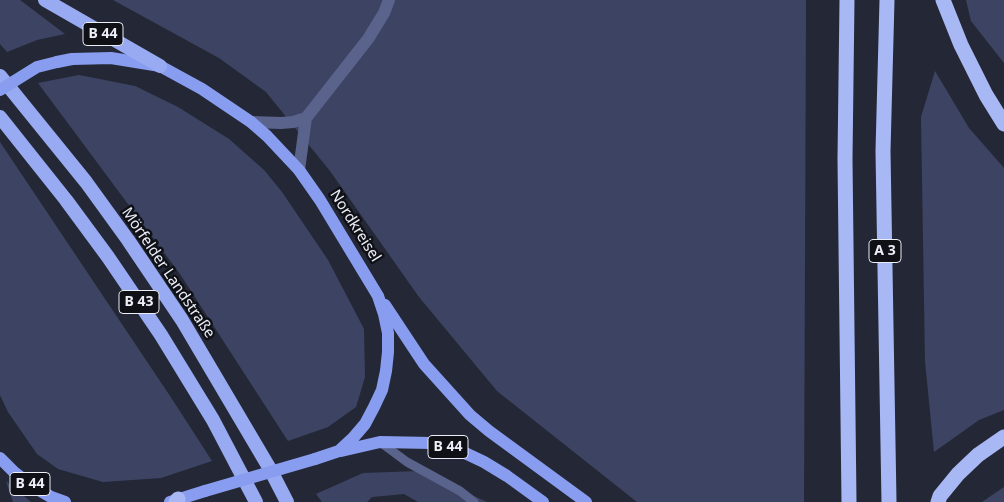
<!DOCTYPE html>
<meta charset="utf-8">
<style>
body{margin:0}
canvas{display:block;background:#242836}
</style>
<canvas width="1004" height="502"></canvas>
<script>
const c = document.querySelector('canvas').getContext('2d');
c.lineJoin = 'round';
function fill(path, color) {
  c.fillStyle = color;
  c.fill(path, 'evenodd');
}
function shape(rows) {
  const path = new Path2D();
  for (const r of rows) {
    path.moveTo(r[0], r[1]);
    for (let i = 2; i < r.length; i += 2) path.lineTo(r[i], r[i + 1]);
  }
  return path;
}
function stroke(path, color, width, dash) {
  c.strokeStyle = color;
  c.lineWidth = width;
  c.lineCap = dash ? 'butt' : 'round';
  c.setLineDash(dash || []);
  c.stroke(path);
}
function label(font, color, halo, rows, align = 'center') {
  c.font = font + ' "Noto Sans",sans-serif';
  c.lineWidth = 5;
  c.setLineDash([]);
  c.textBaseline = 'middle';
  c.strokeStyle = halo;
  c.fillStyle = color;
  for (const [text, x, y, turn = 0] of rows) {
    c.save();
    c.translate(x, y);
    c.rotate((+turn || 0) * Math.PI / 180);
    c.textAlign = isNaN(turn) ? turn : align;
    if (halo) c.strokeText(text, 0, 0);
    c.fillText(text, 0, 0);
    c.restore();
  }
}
const green = shape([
 [0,0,20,0,65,34,37,40,7,52,0,44],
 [113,0,806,0,804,502,637,502,497,391,419,297,330,171,266,92,219,58],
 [966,0,1004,0,1004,63,971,21],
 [935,71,969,128,1004,168,1004,410,979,420,934,452,925,361,921,117],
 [79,75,135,86,178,107,229,139,264,170,282,192,328,260,364,329,365,377,356,407,328,427,288,441,180,274,38,83],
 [0,142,172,399,212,461,161,478,103,482,58,469,37,454,8,412,0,395],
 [420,471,487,502,418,502,404,494,372,497,367,502,322,502,316,494,363,473],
 [6,481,31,502,13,502],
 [1004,487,1004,502,982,502]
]);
const service = shape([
 [380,442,407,462,460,491,474,502]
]);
const minor = shape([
 [251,122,281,123,293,122,306,118,368,39,384,13,389,0],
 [299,170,306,118]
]);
const primary = shape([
 [57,62,72,59,111,58,160,66,202,89,251,122,267,136,299,170,320,200,378,296,384,314,388,333,388,352,386,371,382,390,374,407,365,424,353,438,339,451,315,459],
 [385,305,424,364,470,415,489,431,586,502],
 [341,451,380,442,431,443,465,453,484,462,507,476,543,502],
 [0,458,14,472,32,486,51,497,65,502],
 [170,502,205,491]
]);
const trunk = shape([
 [45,0,160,66],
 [0,76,86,182,128,240,182,320,270,469,287,502],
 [0,117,66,200,108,257,161,335,213,420,256,502]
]);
const motorway = shape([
 [847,0,845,159,849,502],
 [887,0,883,151,889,502],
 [943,0,961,45,986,95,1004,124],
 [176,502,178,499],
 [938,502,940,496,958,474,978,455,1004,437]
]);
const primaryBridge = shape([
 [0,90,37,67,57,62],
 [205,491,315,459]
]);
const shields = [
 [103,34,40],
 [885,251,32],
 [139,302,40],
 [448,447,40],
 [30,484,40]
];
const shieldNames = [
 ["B 44",103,34],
 ["A 3",885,251],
 ["B 43",139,302],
 ["B 44",448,447],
 ["B 44",30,484]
];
const streetNames = [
 ["Nordkreisel",355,226,58],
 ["Mörfelder Landstraße",168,273,56]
];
fill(green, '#3d4463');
stroke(service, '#59638c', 9);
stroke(minor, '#59638c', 12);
stroke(primary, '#899df0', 12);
stroke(trunk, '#98aaf2', 14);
stroke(motorway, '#a8b8f4', 15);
stroke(primaryBridge, '#899df0', 12);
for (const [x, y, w] of shields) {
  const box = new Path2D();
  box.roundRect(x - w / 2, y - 11.5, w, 23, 4);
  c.fillStyle = '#0f1117';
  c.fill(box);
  stroke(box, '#eceef8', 1);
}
label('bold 14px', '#eceef8', null, shieldNames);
label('15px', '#eceef8', '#0f1117', streetNames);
</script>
